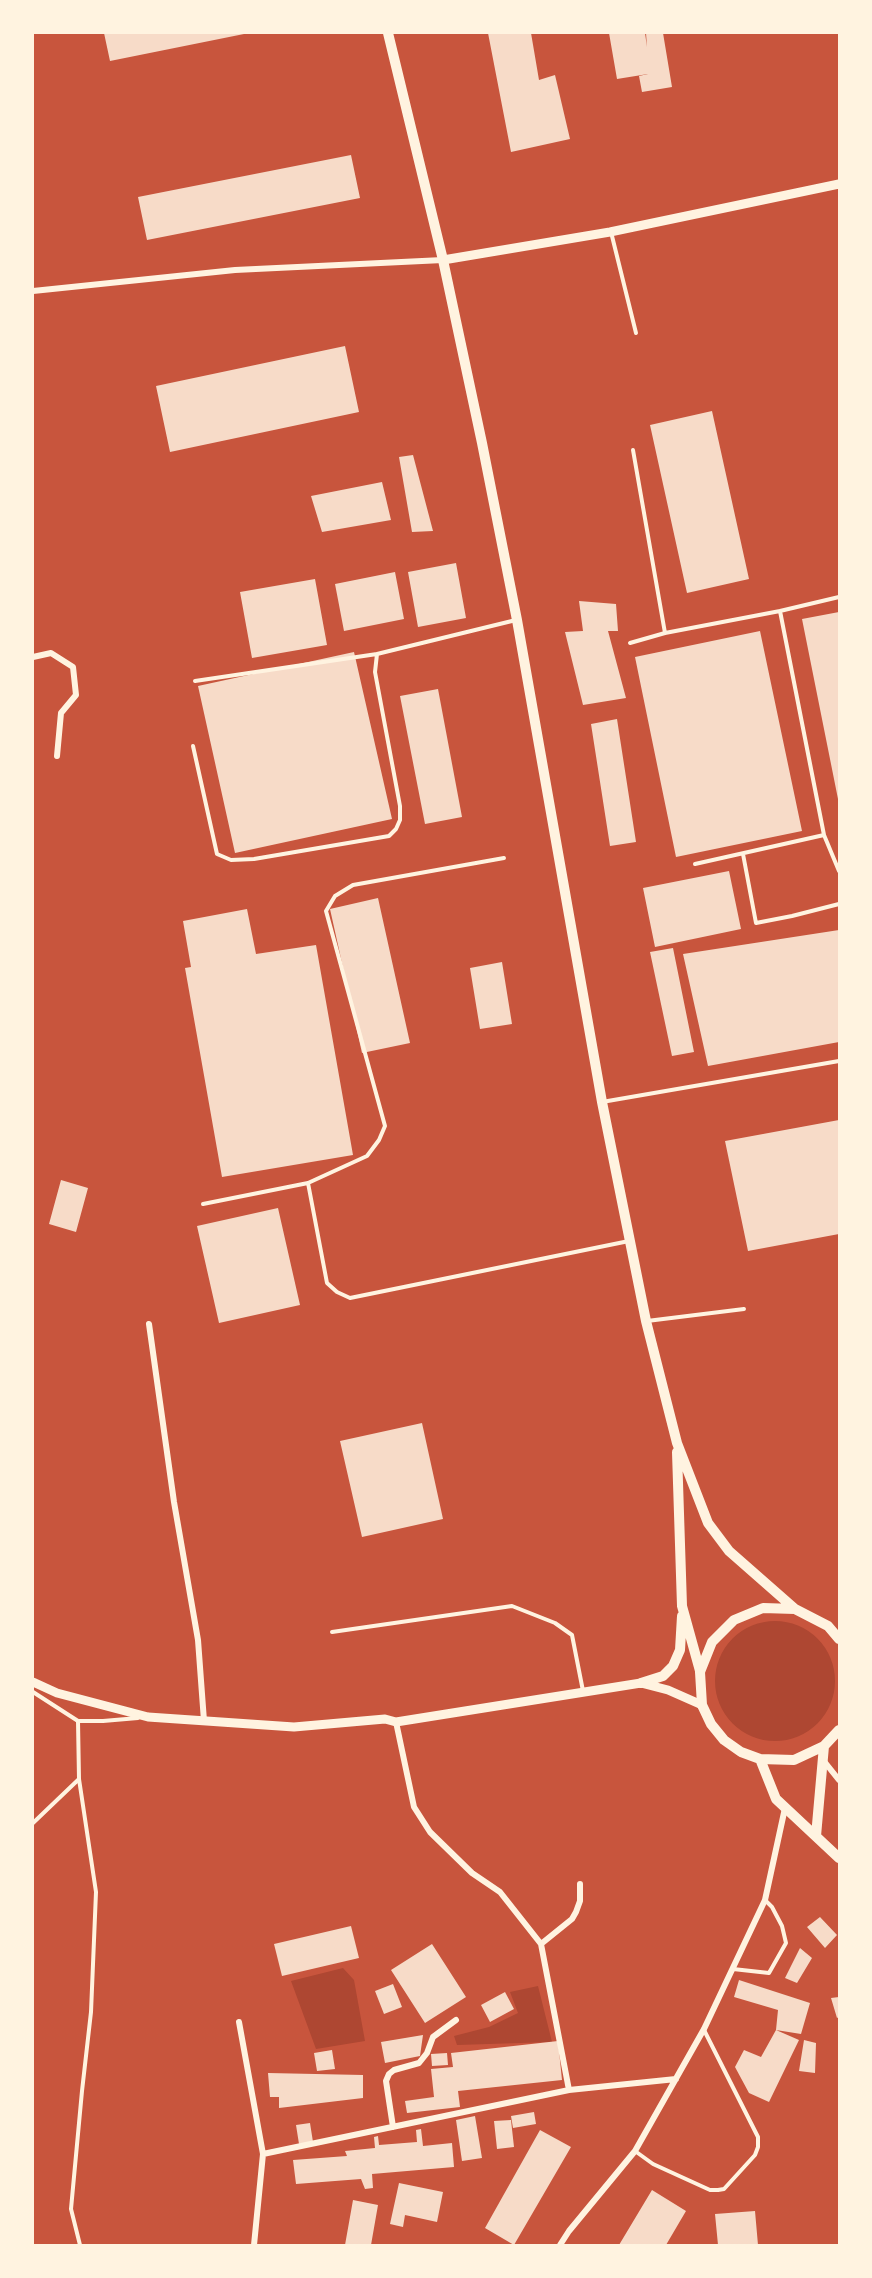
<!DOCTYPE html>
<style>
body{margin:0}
#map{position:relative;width:872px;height:2278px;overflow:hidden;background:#c8553d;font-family:Arial,sans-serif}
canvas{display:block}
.frame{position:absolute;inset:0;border:34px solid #fff3e0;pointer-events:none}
</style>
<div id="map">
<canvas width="872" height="2278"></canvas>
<div class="frame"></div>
</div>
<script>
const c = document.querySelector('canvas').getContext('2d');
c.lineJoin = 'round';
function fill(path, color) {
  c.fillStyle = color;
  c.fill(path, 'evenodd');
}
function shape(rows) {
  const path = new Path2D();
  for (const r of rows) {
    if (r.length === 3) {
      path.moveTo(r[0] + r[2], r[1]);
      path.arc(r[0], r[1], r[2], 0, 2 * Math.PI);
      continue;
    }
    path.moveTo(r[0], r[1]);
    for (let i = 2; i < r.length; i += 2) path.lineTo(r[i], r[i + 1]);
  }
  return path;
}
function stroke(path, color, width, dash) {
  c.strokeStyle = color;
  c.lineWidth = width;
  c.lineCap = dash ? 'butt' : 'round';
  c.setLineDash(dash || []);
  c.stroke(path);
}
const green = shape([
 [775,1681,60],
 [343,1968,354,1980,365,2041,316,2049,291,1981],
 [538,1986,552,2042,457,2045,454,2036,489,2027,518,2013,510,1992]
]);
const building = shape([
 [104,33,244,33,244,34,110,61],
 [488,33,531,33,539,80,555,75,570,139,511,152],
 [609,33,645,33,647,47,646,33,663,33,672,87,642,92,639,76,648,74,617,79],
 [351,155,360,198,147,240,138,197],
 [345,346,359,412,170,452,156,386],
 [712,411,749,579,687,593,650,425],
 [413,455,433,531,412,532,399,457],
 [382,482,391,520,322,532,311,496],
 [456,563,466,618,418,627,408,572],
 [395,572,404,619,344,631,335,584],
 [315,579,327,645,252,658,240,592],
 [579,601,616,604,618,631,608,631,626,698,583,705,565,632,583,631],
 [839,612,839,799,838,799,802,619],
 [760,631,802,831,676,857,635,657],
 [354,652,392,819,235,853,198,686],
 [438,689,462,817,425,824,400,696],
 [617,719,636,842,610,846,591,724],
 [729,871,741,929,655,947,643,888],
 [378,898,410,1043,362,1053,330,909],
 [247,909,256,954,316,945,353,1155,222,1177,185,968,191,967,183,921],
 [839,930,839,1042,708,1066,683,954],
 [673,948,694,1052,672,1056,650,952],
 [502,962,512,1024,480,1029,470,968],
 [839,1120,839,1234,748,1251,725,1141],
 [61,1180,88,1188,76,1232,49,1224],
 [278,1208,300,1305,219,1323,197,1226],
 [422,1423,443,1519,362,1537,340,1441],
 [820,1917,837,1935,825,1948,807,1927],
 [351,1926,359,1958,282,1976,274,1944],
 [432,1944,466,1997,425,2023,391,1970],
 [800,1948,812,1958,797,1983,785,1978],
 [739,1980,810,2003,801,2034,776,2030,799,2040,769,2102,749,2093,735,2067,744,2050,761,2057,776,2030,778,2010,734,1997],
 [393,1984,402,2007,384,2014,375,1991],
 [505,1992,514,2009,490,2022,481,2005],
 [839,1997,839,2017,837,2018,831,1998],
 [423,2035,420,2056,385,2063,381,2042],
 [804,2040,816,2043,815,2073,799,2071],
 [558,2041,562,2080,458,2091,460,2107,407,2113,405,2101,434,2097,431,2069,453,2067,451,2053],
 [332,2050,335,2069,317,2071,314,2053],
 [447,2053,448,2065,432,2066,431,2054],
 [268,2073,363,2075,363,2098,279,2108,279,2097,270,2097],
 [534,2112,536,2124,513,2128,511,2116],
 [475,2116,482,2158,462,2161,456,2120],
 [511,2120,514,2147,497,2149,494,2121],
 [310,2123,313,2142,299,2144,296,2125],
 [421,2129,423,2146,452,2143,454,2167,372,2174,373,2188,365,2189,361,2179,296,2184,293,2160,347,2156,345,2151,375,2148,374,2137,378,2136,379,2145,417,2142,416,2130],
 [540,2130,571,2147,514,2245,485,2228],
 [399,2183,443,2192,437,2222,405,2215,403,2227,390,2224],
 [652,2190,686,2211,666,2245,619,2245],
 [353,2200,378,2205,371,2245,345,2245],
 [755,2211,758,2245,718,2245,715,2214]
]);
const service = shape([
 [611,232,636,333],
 [633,450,665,633],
 [780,611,839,597],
 [630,643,665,633,780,611,824,835],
 [195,681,377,654],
 [193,746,217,854,231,860,254,859,389,836,396,829,400,820,400,806,375,672,377,654,516,620],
 [743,854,756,923,792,916,839,904],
 [695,864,824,835,839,871],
 [602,1102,839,1061],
 [308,1183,327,1283,337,1292,350,1298,629,1241],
 [203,1204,308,1183,367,1156,379,1140,385,1126,326,911,335,896,353,885,504,858],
 [647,1321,744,1309],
 [332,1632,512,1606,555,1623,572,1635,583,1691],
 [33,1692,78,1721,79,1779,33,1823],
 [78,1721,103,1721,138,1718],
 [79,1779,96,1892,91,2012,82,2091,71,2209,80,2245],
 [733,1969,769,1973,786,1943,782,1926,772,1907,766,1901],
 [635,2151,653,2164,710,2190,718,2190,724,2189,755,2155,758,2147,758,2137,704,2030]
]);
const minor = shape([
 [33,291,235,270,443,260],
 [33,657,51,653,73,667,76,695,61,713,57,756],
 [149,1324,174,1502,198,1640,204,1721],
 [396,1722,414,1807,430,1832,472,1873,500,1892,541,1944,569,2090],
 [823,1760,839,1780],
 [541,1944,572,1919,576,1912,580,1901,580,1884],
 [239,2022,263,2154,254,2245],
 [393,2127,386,2081,389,2074,394,2070,419,2063,427,2053,433,2037,456,2020],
 [263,2154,569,2090,676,2079],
 [560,2245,569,2231,635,2151,704,2029,765,1900,785,1808]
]);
const tertiary = shape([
 [443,260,610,232,839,184],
 [33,1682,57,1693,148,1717,294,1727,385,1719,396,1722,641,1683,668,1690,702,1705]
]);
const secondary = shape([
 [388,33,443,260,482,443,517,620,602,1102,646,1321,677,1443,708,1523,729,1551,795,1609],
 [677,1452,682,1606,700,1671],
 [839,1639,828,1626,795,1609,763,1608,734,1620,712,1642,700,1672,702,1705,711,1724,724,1740,741,1752,760,1759,794,1760,824,1746,839,1730],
 [641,1683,663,1676,673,1666,680,1650,682,1616],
 [760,1759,776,1799,839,1858],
 [816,1836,824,1746]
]);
fill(green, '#ae4732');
fill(building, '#f7dbc8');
stroke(service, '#fff3e0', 4);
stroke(minor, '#fff3e0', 6);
stroke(tertiary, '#fff3e0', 9);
stroke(secondary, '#fff3e0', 10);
</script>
